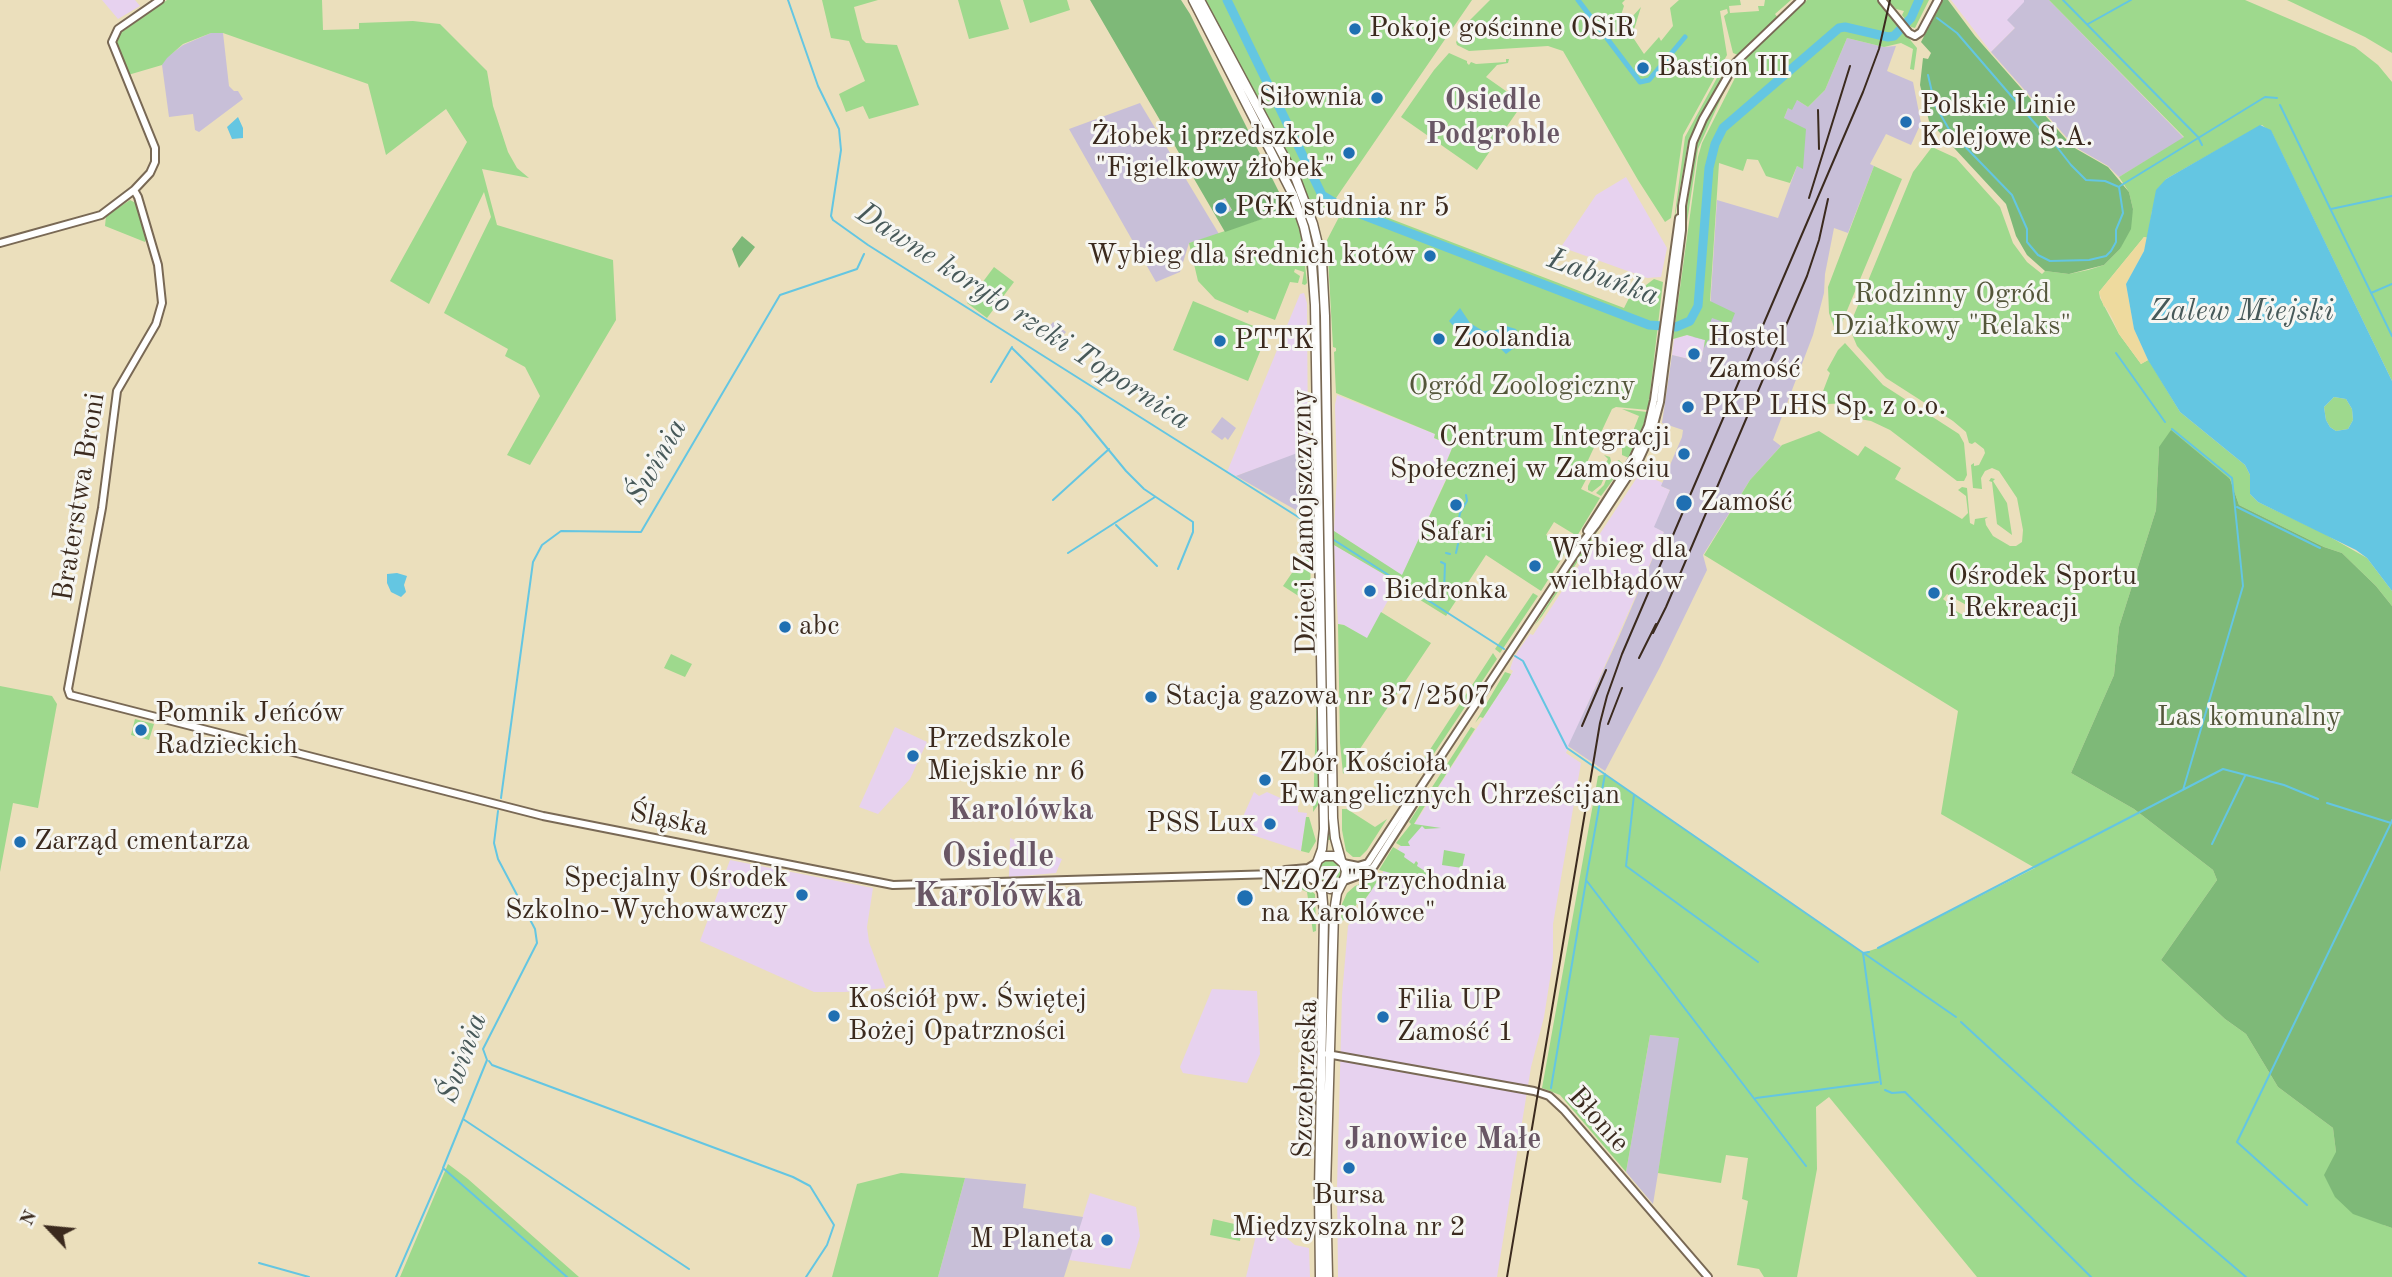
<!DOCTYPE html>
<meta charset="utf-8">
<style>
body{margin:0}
#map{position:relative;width:2392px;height:1277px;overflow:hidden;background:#ebdfbc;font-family:"Old Standard TT",serif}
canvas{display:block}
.north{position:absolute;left:14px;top:1193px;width:70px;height:70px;-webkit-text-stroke:5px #f6f6f2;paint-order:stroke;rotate:296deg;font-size:19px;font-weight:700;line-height:28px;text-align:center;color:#3b2a1e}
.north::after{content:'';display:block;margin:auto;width:24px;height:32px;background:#3b2a1e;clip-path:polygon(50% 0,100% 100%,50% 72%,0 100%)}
</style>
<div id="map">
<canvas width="2392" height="1277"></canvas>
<div class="north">N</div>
</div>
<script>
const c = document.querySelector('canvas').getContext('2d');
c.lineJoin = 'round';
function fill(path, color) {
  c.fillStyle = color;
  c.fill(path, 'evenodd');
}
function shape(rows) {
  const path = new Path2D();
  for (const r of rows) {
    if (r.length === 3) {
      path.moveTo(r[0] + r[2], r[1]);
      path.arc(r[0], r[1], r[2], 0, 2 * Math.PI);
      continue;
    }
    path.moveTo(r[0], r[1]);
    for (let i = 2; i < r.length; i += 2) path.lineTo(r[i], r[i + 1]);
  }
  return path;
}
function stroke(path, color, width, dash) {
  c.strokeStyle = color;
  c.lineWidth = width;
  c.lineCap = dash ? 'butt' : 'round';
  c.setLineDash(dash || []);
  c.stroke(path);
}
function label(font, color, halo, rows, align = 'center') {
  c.font = font + ' "Old Standard TT",serif';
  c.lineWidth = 6;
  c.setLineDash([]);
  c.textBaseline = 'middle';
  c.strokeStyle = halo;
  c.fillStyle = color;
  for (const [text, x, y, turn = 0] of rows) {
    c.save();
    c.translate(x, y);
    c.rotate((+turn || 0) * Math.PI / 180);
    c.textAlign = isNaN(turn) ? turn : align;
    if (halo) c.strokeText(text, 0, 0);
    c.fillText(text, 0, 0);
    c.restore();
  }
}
const built = shape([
 [102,0,135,0,140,6,118,19],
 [1951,0,2024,0,2025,2,2008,20,2015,28,1991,52],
 [1626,177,1667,248,1661,277,1647,278,1561,247,1596,195],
 [1304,293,1307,303,1308,450,1236,476,1227,472,1300,294],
 [1687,335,1705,340,1701,362,1672,355,1674,339],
 [1337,395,1435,434,1434,438,1453,446,1443,470,1447,477,1402,576,1334,531,1337,474,1335,405],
 [1640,473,1663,483,1661,486,1670,490,1655,527,1664,532,1566,753,1581,763,1553,924,1553,960,1544,1017,1531,1067,1497,1277,1338,1277,1337,1188,1342,995,1348,926,1508,680,1513,671,1510,669,1513,660,1518,651,1530,634,1533,635],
 [1334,545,1398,582,1367,639,1344,625,1338,624],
 [895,727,927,742,910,779,878,814,859,807],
 [1254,792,1259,796,1267,792,1298,806,1298,812,1307,813,1301,851,1237,830],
 [1010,838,1062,859,1056,873,1009,877],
 [730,860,873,888,867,927,869,942,886,988,845,992,814,992,700,941],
 [1212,989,1257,991,1260,1054,1247,1083,1183,1073,1180,1067],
 [1090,1193,1136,1207,1140,1236,1130,1269,1069,1260],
 [1258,1227,1283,1235,1295,1245,1309,1248,1310,1277,1246,1277]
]);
const industrial = shape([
 [2024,0,2049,0,2184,138,2119,177,2108,166,2075,147,1991,52,2015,28,2007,20,2024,2],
 [211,33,223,33,229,86,234,91,238,91,243,99,199,132,195,130,193,114,169,117,162,65,166,58,183,45],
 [1847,38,1884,47,1896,46,1887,71,1913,82,1921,123,1911,145,1886,134,1870,164,1874,166,1848,233,1834,228,1825,274,1824,293,1813,335,1773,440,1781,446,1750,480,1703,555,1707,570,1660,667,1605,771,1568,746,1618,639,1664,532,1654,527,1670,490,1661,486,1682,437,1683,430,1662,423,1672,355,1701,362,1705,340,1693,337,1710,309,1717,200,1778,218,1797,166,1802,168,1784,118,1788,108,1797,100,1808,107,1825,90],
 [1140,103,1219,234,1189,243,1180,272,1156,282,1069,129],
 [1225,198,1232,211,1220,217,1213,204],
 [898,227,909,234,902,247,889,239],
 [1053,322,1066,332,1055,346,1042,335],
 [1222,417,1236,428,1228,440,1225,437,1222,440,1211,432],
 [1308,450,1308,517,1236,476,1300,452],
 [1650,1035,1680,1038,1653,1204,1626,1172],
 [965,1178,1026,1184,1023,1208,1083,1217,1064,1277,938,1277]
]);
const green = shape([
 [167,0,322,0,323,30,359,29,359,23,413,21,440,24,487,71,493,106,508,152,517,168,529,178,482,169,497,225,613,260,616,320,530,465,507,455,540,396,525,367,505,356,508,349,444,313,491,217,484,192,429,304,390,281,467,142,446,109,386,155,368,84,223,33,211,33,183,44,167,58,162,65,128,75,116,46,119,34],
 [822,0,878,0,854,7,862,39,866,43,897,45,919,105,869,119,863,106,846,112,839,94,865,81,849,41,831,38],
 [958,0,1000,0,1009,29,969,39],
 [1023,0,1067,0,1070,10,1030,23],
 [1204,0,1472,0,1323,217,1318,215,1314,210,1277,133],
 [1490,0,1625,0,1622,3,1624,6,1621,15,1631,18,1641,7,1632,36,1644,54,1659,37,1661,41,1673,26,1670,8,1679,0,1740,0,1741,5,1729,6,1730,13,1759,11,1758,6,1764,6,1765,0,1791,0,1775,14,1778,18,1738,55,1733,53,1724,16,1728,13,1727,9,1720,11,1727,55,1683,135,1671,218,1665,222,1638,180,1563,51,1548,46,1469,51,1457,45,1456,42,1470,20],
 [1807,0,1877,0,1917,48,1914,70,1910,69,1913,49,1901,43,1884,47,1847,38,1825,90,1808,107,1797,100,1792,110,1788,108,1784,118,1806,129,1803,169,1797,166,1790,183,1766,176,1758,160,1747,159,1743,171,1719,163,1710,301,1735,313,1729,328,1729,324,1712,318,1708,328,1718,331,1714,339,1708,340,1704,348,1705,340,1687,335,1673,339,1698,157,1702,143,1742,64,1753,50],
 [1888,0,1929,0,1915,28,1911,27,1902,15,1904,11,1896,9],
 [2049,0,2245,0,2355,47,2378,65,2392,82,2392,381,2272,133,2262,125,2166,179,2152,211,2148,238,2144,237,2099,292,2100,298,2119,334,2141,364,2148,360,2150,362,2180,412,2245,465,2250,475,2250,494,2258,502,2323,533,2367,558,2392,591,2392,606,2376,586,2342,553,2324,547,2239,505,2230,479,2159,447,2156,510,2119,627,2114,675,2071,773,2134,809,2213,870,2217,880,2161,960,2225,1019,2246,1034,2278,1087,2333,1128,2336,1152,2384,1225,2392,1228,2392,1277,1977,1277,1829,1097,1816,1107,1817,1169,1797,1277,1764,1277,1759,1269,1737,1265,1748,1201,1742,1199,1748,1158,1726,1155,1721,1183,1658,1173,1679,1038,1650,1035,1626,1172,1560,1095,1542,1088,1598,776,1605,774,1863,953,1878,948,2035,868,1941,814,1958,711,1704,555,1750,480,1782,445,1819,431,1858,456,1865,446,1901,468,1895,479,1962,519,1968,513,1966,496,1958,490,1962,487,1967,488,1970,523,1974,525,1975,519,1988,517,1985,519,1986,525,1993,536,2010,546,2016,546,2022,542,2023,530,2017,498,1999,471,1992,468,1985,471,1981,478,1982,489,1973,488,1971,465,1974,463,1974,466,1979,465,1985,453,1984,449,1975,442,1972,444,1969,443,1966,432,1953,421,1886,378,1857,346,1849,327,1913,172,1932,147,1956,158,2000,207,2013,243,2027,262,2042,274,2045,271,2069,274,2088,270,2104,265,2120,249,2133,209,2129,192,2119,177,2184,137],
 [1947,594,1968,606,1963,615,1947,606,1948,603,1943,599],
 [2287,0,2392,0,2392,53,2365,37],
 [1449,53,1467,61,1467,63,1469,65,1471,62,1476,64,1506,62,1506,59,1509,59,1508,63,1497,65,1486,77,1523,103,1477,170,1401,117,1434,70],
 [1718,76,1723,78,1699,118,1688,142,1673,228,1685,137],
 [1729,81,1698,149,1686,229,1684,229,1695,148,1703,127],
 [1237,97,1240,98,1288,189,1299,217,1306,261,1309,282,1304,256,1307,283,1305,285,1302,284,1304,272,1295,269,1294,272,1300,276,1298,283,1290,282,1275,320,1249,310,1248,313,1215,299,1198,281,1189,243,1288,210,1292,210,1296,220,1285,190],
 [1874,166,1902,179,1838,332,1834,327,1829,313,1828,287],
 [130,200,138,204,147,237,145,242,105,226,106,216],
 [1344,201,1624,308,1629,298,1654,279,1663,282,1648,410,1616,407,1612,409,1583,471,1589,474,1581,489,1600,498,1577,536,1554,522,1546,535,1567,550,1541,591,1486,555,1446,616,1396,585,1397,582,1334,545,1334,531,1402,575,1447,478,1443,470,1453,446,1434,438,1435,434,1336,393,1334,352,1336,351,1336,348,1333,347,1327,240,1339,217,1343,219,1344,215,1337,212],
 [994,267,1014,282,987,318,967,303],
 [1193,301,1268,332,1248,381,1173,350],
 [1845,343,1883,385,1959,434,1964,443,1967,475,1964,481,1957,481,1890,430,1871,421,1854,418,1854,403,1827,404,1820,399,1830,373,1827,370,1838,350],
 [2334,397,2346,399,2352,409,2353,420,2348,429,2336,431,2330,427,2326,420,2324,407],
 [1622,409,1647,412,1640,437,1629,458,1622,455,1622,448,1623,445,1627,446,1639,416],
 [1604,455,1610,457,1611,461,1601,485,1592,492,1588,490,1588,486,1596,470,1602,470,1608,459],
 [1619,460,1624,465,1601,496,1596,493,1604,485,1612,464],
 [1991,478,1995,479,1993,481,2007,503,2012,535,1997,524,1992,482,1989,481],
 [1610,512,1542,616,1534,626,1589,540,1607,513],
 [1307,551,1310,551,1311,604,1283,586],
 [1533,593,1538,596,1500,653,1495,649],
 [1381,612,1431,643,1343,774,1340,743,1338,624,1344,625,1367,638],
 [1493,653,1497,659,1421,773,1416,771],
 [671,654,692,664,685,677,664,668],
 [1505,672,1511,674,1508,680,1483,718,1480,717,1475,723],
 [0,686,52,696,57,704,38,808,13,803,0,872],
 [1319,686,1318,805,1313,812,1317,687],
 [1325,686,1328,686,1332,840,1326,840],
 [135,719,154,724,149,740,131,735],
 [1471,727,1475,729,1429,801,1425,798],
 [1422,802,1426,804,1414,824,1441,828,1425,829,1422,826,1408,842,1410,846,1401,846,1396,843,1411,824,1409,822],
 [1342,809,1347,809,1375,827,1387,819,1367,850,1360,857,1353,857,1346,851,1342,830],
 [1306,817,1309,817,1316,841,1309,853,1301,851],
 [1393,847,1405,854,1404,857,1414,864,1416,861,1418,863,1417,866,1428,873,1430,871,1437,875,1441,879,1441,886,1379,870],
 [1444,850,1465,854,1462,868,1442,865],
 [1330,872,12],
 [1376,874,1381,875,1371,891,1363,902,1358,902,1347,919,1341,921,1342,904,1347,893,1355,886,1367,881],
 [1296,883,1304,885,1315,894,1316,931,1313,932,1307,892,1296,887],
 [448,1164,468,1179,579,1277,400,1277],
 [901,1173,965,1178,938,1277,832,1277,857,1184],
 [1213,1219,1243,1226,1240,1241,1210,1235]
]);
const forest = shape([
 [1090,0,1181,0,1190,14,1288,210,1225,232],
 [1225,198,1232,210,1220,217,1213,204],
 [1943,0,1948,0,1975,36,2073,147,2108,167,2129,192,2133,209,2131,229,2120,249,2104,265,2069,274,2045,271,2027,255,2016,236,2006,204,1929,121,1920,85,1923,58,1928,59,1931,53,1921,42],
 [742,236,755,247,739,268,732,249],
 [2171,430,2230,479,2239,505,2324,547,2342,553,2376,586,2392,606,2392,1228,2353,1214,2335,1197,2324,1175,2336,1152,2333,1128,2278,1087,2246,1034,2225,1019,2161,960,2217,880,2213,870,2134,809,2071,773,2114,675,2119,627,2156,510,2159,447]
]);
const sand = shape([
 [2144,237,2148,238,2144,251,2126,284,2134,329,2148,360,2141,364,2119,334,2112,318,2105,306,2104,307,2099,292]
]);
const water = shape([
 [238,117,243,128,243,138,232,139,227,127],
 [2260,125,2271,130,2392,381,2392,591,2367,558,2356,550,2258,502,2250,494,2250,475,2245,465,2180,412,2148,360,2134,329,2126,284,2144,251,2156,190,2166,179],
 [2334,397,2346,399,2352,409,2353,420,2348,429,2336,431,2330,427,2326,420,2324,407],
 [1460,308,1470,323,1483,331,1496,330,1506,326,1516,329,1520,336,1518,345,1506,354,1497,345,1486,341,1484,336,1464,343,1458,331,1449,321],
 [397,573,407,576,404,585,406,592,401,597,391,592,387,583,387,574]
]);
const stream = shape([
 [788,0,818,86,839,129,841,150,831,216,833,220,868,245,1314,527],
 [2063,0,2198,137,2202,145],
 [2088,24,2131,0],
 [1928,75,1935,105,1950,131,2012,195,2027,229,2027,242,2038,255,2050,261,2089,260,2106,256,2111,251,2116,242,2116,230,2123,213,2119,187,2105,181,2086,180,2071,165,2050,138,2038,127,1957,33,1937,18],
 [2280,105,2392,336],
 [2120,186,2265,97,2277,98],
 [2331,209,2392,196],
 [2371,293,2392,284],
 [1012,348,1080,415,1126,471,1144,489,1193,522,1193,532,1178,569],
 [2116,353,2165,422],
 [991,382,1012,347],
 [2172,429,2232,478,2243,586,2183,790],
 [1053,500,1109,449],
 [2237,507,2320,548],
 [1116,525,1157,566],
 [1456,534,1460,513,1467,501,1466,495],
 [1334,540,1504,649],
 [1068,553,1155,497],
 [1446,553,1450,554],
 [1456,553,1458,544],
 [1441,562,1445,564,1444,593],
 [1515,656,1523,661,1567,748,1956,1017],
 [1605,774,1586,880,1806,1166],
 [1634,795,1626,866,1758,962],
 [501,798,533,562,542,545,561,531,641,532,780,295,857,269,864,254],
 [2327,803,2391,823,2392,820],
 [498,811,494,843,498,859,535,929,537,943,483,1049,487,1060,443,1168,567,1277],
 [2212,844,2245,776],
 [1878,948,2223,769,2284,785,2318,799],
 [1869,952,1863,953,1881,1084],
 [1961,1022,2136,1183,2246,1277],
 [489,1061,492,1065,793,1177,810,1186,834,1225,827,1245,806,1277],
 [1551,1088,1586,881],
 [1885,1090,1892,1093,1905,1092,2091,1277],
 [1756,1098,1878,1082],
 [463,1119,689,1269],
 [2307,1205,2237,1142,2391,823],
 [259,1263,309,1277],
 [396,1277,443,1169]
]);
const canal = shape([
 [1578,0,1640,82,1649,80,1685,37]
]);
const river = shape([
 [1227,0,1322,195,1342,207,1649,325,1676,327,1690,321,1698,306,1709,168,1715,144,1723,128,1839,28,1845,27,1888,37,1894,36,1911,18,1919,0]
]);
const minor = shape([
 [1882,0,1909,33,1915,36,1921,32,1938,0],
 [134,190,138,197,158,265,162,303,156,324,117,391,102,508,68,689,70,695,543,816,893,885,1276,874,1284,877,1307,877,1316,882],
 [0,243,101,215,134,190,150,173,155,162,155,148,112,42,118,29,160,0],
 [1587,531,1633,459,1648,426,1654,400,1679,218],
 [1343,863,1358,866,1368,863,1406,805,1414,798],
 [1276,874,1285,870,1308,868,1316,863],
 [1344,881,1368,872,1374,866,1413,805,1420,788,1582,543,1596,525,1640,458,1652,432,1660,402,1682,230,1682,206,1693,142,1703,119,1736,62,1801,0],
 [1327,1054,1534,1091,1549,1096,1564,1110,1708,1277]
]);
const major = shape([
 [1193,0,1293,195,1304,227,1312,264,1315,305,1324,829,1322,849,1318,860],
 [1200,0,1296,179,1313,224,1322,261,1325,316,1333,818,1335,838,1341,860],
 [1318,884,1322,892,1324,915,1319,1190,1320,1277],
 [1328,1277,1326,1188,1334,912,1337,893,1345,877,1346,871,1343,863,1335,856,1324,856,1318,860,1313,873,1318,884,1330,889,1342,883]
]);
const rail = shape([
 [1818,110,1819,149],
 [1809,198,1850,66],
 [1653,633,1666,607,1807,276,1819,240,1828,199],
 [1639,658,1656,624],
 [1608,724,1622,688],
 [1582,726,1606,670],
 [1507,1277,1600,723,1607,696,1622,654,1863,92,1879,49,1890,0]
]);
const markers = [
 [1355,29,7,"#1f6fb2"],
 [1643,68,7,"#1f6fb2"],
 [1377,98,7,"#1f6fb2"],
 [1906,122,7,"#1f6fb2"],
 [1349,153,7,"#1f6fb2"],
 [1221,208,7,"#1f6fb2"],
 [1430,256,7,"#1f6fb2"],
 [1439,339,7,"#1f6fb2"],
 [1220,341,7,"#1f6fb2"],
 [1694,354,7,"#1f6fb2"],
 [1688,407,7,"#1f6fb2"],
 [1684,454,7,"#1f6fb2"],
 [1684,503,9,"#1f6fb2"],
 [1456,505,7,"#1f6fb2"],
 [1535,566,7,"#1f6fb2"],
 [1370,591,7,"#1f6fb2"],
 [1934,593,7,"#1f6fb2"],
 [785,627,7,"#1f6fb2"],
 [1151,697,7,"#1f6fb2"],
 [141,730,7,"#1f6fb2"],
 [913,756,7,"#1f6fb2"],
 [1265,780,7,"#1f6fb2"],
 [1270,824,7,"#1f6fb2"],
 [20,842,7,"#1f6fb2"],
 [802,895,7,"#1f6fb2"],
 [1245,898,9,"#1f6fb2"],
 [834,1016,7,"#1f6fb2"],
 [1383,1017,7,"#1f6fb2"],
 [1349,1168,7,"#1f6fb2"],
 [1107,1240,7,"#1f6fb2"]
];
const poiNames = [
 ["Pokoje gościnne OSiR",1369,29],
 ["Bastion III",1657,68],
 ["Siłownia",1363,98,"right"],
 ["Polskie Linie",1920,106],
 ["Kolejowe S.A.",1920,138],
 ["Żłobek i przedszkole",1335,137,"right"],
 ["\"Figielkowy żłobek\"",1335,169,"right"],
 ["PGK studnia nr 5",1235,208],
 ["Wybieg dla średnich kotów",1416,256,"right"],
 ["Hostel",1708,338],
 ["Zamość",1708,370],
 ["Zoolandia",1453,339],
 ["PTTK",1234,341],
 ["PKP LHS Sp. z o.o.",1702,407],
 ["Centrum Integracji",1670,438,"right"],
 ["Społecznej w Zamościu",1670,470,"right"],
 ["Zamość",1700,503],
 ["Safari",1456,533,"center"],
 ["Wybieg dla",1549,550],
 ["wielbłądów",1549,582],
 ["Ośrodek Sportu",1948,577],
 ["i Rekreacji",1948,609],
 ["Biedronka",1384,591],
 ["abc",799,627],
 ["Stacja gazowa nr 37/2507",1165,697],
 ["Pomnik Jeńców",155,714],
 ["Radzieckich",155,746],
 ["Przedszkole",927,740],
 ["Miejskie nr 6",927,772],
 ["Zbór Kościoła",1279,764],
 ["Ewangelicznych Chrześcijan",1279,796],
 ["PSS Lux",1256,824,"right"],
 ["Zarząd cmentarza",34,842],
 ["Specjalny Ośrodek",788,879,"right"],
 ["Szkolno-Wychowawczy",788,911,"right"],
 ["NZOZ \"Przychodnia",1261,882],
 ["na Karolówce\"",1261,914],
 ["Kościół pw. Świętej",848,1000],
 ["Bożej Opatrzności",848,1032],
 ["Filia UP",1397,1001],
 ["Zamość 1",1397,1033],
 ["Bursa",1349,1196,"center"],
 ["Międzyszkolna nr 2",1349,1228,"center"],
 ["M Planeta",1093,1240,"right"]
];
const parkNames = [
 ["Rodzinny Ogród",1952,295],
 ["Działkowy \"Relaks\"",1952,327],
 ["Ogród Zoologiczny",1522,387],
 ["Las komunalny",2249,718]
];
const streetNames = [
 ["Braterstwa Broni",80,497,-81],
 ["Dzieci Zamojszczyzny",1305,522,-91],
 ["Śląska",669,820,11],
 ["Szczebrzeska",1306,1079,-88],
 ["Błonie",1598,1120,48]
];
const neighbourhoodNames = [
 ["Osiedle",1493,101],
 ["Podgroble",1493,135],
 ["Karolówka",1021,811],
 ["Janowice Małe",1443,1140]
];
const waterNames = [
 ["Łabuńka",1603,278,20],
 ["Zalew Miejski",2242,312],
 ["Dawne koryto rzeki Topornica",1023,317,33],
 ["Świnia",657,462,-60],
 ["Świnia",463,1058,-70]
];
const districtNames = [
 ["Osiedle",998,857],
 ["Karolówka",998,897]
];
fill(built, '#e7d2ef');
fill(industrial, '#c8bfd8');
fill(green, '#9ed98d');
fill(forest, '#7eb978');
fill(sand, '#eeda9e');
fill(water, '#64c6e2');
stroke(stream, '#64c6e2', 2);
stroke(canal, '#64c6e2', 5);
stroke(river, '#64c6e2', 9);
stroke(minor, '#796955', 10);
stroke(major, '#796955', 11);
stroke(minor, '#fff', 6);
stroke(major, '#fff', 8);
stroke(rail, '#3b2a1e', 2);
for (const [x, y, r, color] of markers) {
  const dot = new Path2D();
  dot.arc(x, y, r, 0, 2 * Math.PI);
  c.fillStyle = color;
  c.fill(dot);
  stroke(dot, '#f6f6f2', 2.5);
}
label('28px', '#3b2a1e', '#f6f6f2', poiNames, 'left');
label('28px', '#54563a', '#f6f6f2', parkNames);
label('28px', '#3b2a1e', '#f6f6f2', streetNames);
label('bold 30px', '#695665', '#f6f6f2', neighbourhoodNames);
label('italic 30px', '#475959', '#f6f6f2', waterNames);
label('bold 35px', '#695665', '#f6f6f2', districtNames);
</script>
